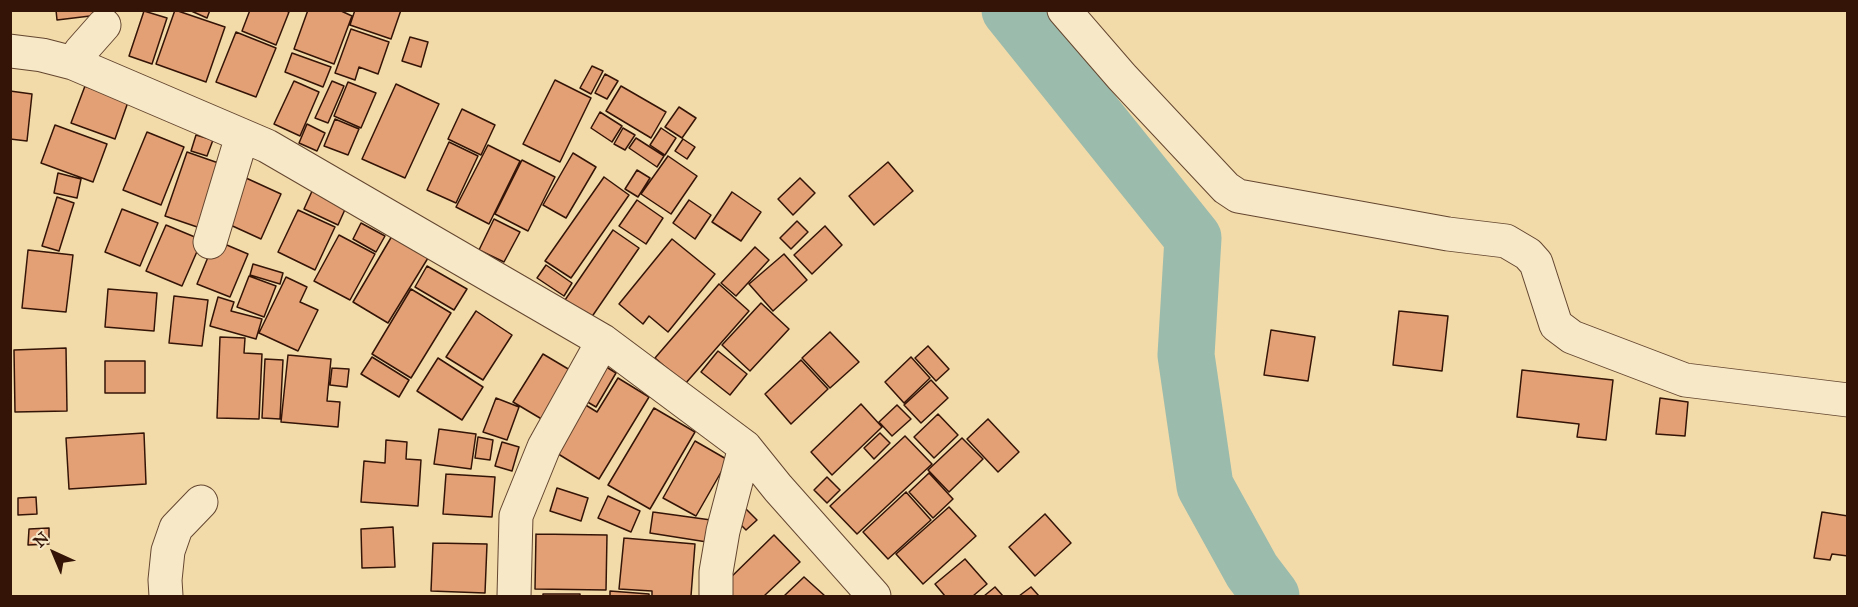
<!DOCTYPE html>
<style>
body{margin:0}
#map{position:relative;width:1858px;height:607px;overflow:hidden;background:#f2dba9;font-family:"IM FELL Great Primer",serif}
canvas{display:block}
.frame{position:absolute;inset:0;border:12px solid #341407;pointer-events:none}
.north{position:absolute;left:24px;top:523px;width:60px;height:60px;-webkit-text-stroke:4px #f7e8c7;paint-order:stroke;rotate:316deg;font-size:16px;font-weight:700;line-height:24px;text-align:center;color:#341407}
.north::after{content:'';display:block;margin:auto;width:21px;height:27px;background:#341407;clip-path:polygon(50% 0,100% 100%,50% 72%,0 100%)}
</style>
<div id="map">
<canvas width="1858" height="607"></canvas>
<div class="frame"></div>
<div class="north">N</div>
</div>
<script>
const c = document.querySelector('canvas').getContext('2d');
c.lineJoin = 'round';
function shape(rows) {
  const path = new Path2D();
  for (const r of rows) {
    path.moveTo(r[0], r[1]);
    for (let i = 2; i < r.length; i += 2) path.lineTo(r[i], r[i + 1]);
  }
  return path;
}
function stroke(path, color, width, dash) {
  c.strokeStyle = color;
  c.lineWidth = width;
  c.lineCap = dash ? 'butt' : 'round';
  c.setLineDash(dash || []);
  c.stroke(path);
}
function fill(path, color) {
  c.fillStyle = color;
  c.fill(path, 'evenodd');
}
const river = shape([
 [1010,10,1193,238,1186,355,1205,486,1252,571,1271,596]
]);
const building = shape([
 [56,10,115,10,115,13,57,20,56,10],
 [175,10,225,27,206,82,156,64,175,10],
 [189,10,210,10,207,18,189,10],
 [250,10,284,10,289,12,276,45,242,31,250,10],
 [308,10,339,10,352,16,334,64,294,49,308,10],
 [355,10,401,10,391,39,350,25,355,10],
 [144,11,167,18,152,64,129,56,144,11],
 [351,29,389,42,378,74,359,67,355,80,335,73,351,29],
 [236,32,276,48,256,97,216,82,236,32],
 [410,37,428,42,421,67,402,61,410,37],
 [292,53,331,67,323,87,285,72,292,53],
 [592,66,603,71,591,94,580,88,592,66],
 [605,74,618,81,607,99,595,93,605,74],
 [555,80,591,98,560,162,523,144,555,80],
 [294,81,319,92,300,136,274,124,294,81],
 [332,81,344,86,328,123,315,118,332,81],
 [348,82,376,93,361,128,334,116,348,82],
 [396,84,439,104,405,178,362,159,396,84],
 [85,86,128,102,115,139,71,123,85,86],
 [621,86,666,112,651,138,606,111,621,86],
 [10,91,32,94,27,141,10,139,10,91],
 [679,107,696,118,682,138,665,127,679,107],
 [462,109,495,125,481,155,448,139,462,109],
 [600,112,622,126,612,142,591,128,600,112],
 [335,119,359,129,348,155,324,146,335,119],
 [307,124,325,133,317,151,299,143,307,124],
 [55,125,107,144,93,182,41,163,55,125],
 [623,128,635,135,625,150,614,144,623,128],
 [661,128,676,138,665,155,650,145,661,128],
 [147,132,184,147,161,205,123,190,147,132],
 [196,135,213,140,207,156,191,151,196,135],
 [636,138,664,156,657,167,629,148,636,138],
 [683,139,695,147,687,159,675,151,683,139],
 [449,142,478,156,456,203,427,190,449,142],
 [488,145,520,161,489,224,456,207,488,145],
 [187,152,227,166,206,230,165,216,187,152],
 [573,153,596,167,566,218,543,205,573,153],
 [668,156,697,176,671,214,641,194,668,156],
 [522,160,555,177,528,231,495,214,522,160],
 [888,162,913,191,874,225,849,196,888,162],
 [637,170,650,178,638,197,625,189,637,170],
 [58,173,81,179,77,198,54,193,58,173],
 [604,177,629,195,571,278,545,261,604,177],
 [246,178,281,194,261,239,226,223,246,178],
 [800,178,815,193,793,215,778,199,800,178],
 [313,189,347,205,338,225,304,209,313,189],
 [732,192,761,212,741,241,712,222,732,192],
 [57,197,74,203,59,251,42,246,57,197],
 [637,200,663,218,646,244,619,226,637,200],
 [689,200,711,215,695,239,673,223,689,200],
 [122,209,158,223,140,266,105,252,122,209],
 [298,210,335,227,315,270,278,252,298,210],
 [494,219,520,232,504,262,479,250,494,219],
 [797,221,808,232,791,249,780,238,797,221],
 [361,223,385,236,376,252,353,239,361,223],
 [166,225,202,240,182,286,146,271,166,225],
 [825,226,842,245,812,274,794,255,825,226],
 [613,230,639,248,591,318,565,300,613,230],
 [339,235,375,254,350,300,314,281,339,235],
 [392,236,428,258,388,323,353,302,392,236],
 [672,239,715,274,668,332,649,316,643,324,619,304,672,239],
 [215,240,248,254,230,297,197,284,215,240],
 [755,247,769,260,736,296,721,283,755,247],
 [28,250,73,255,66,312,22,308,28,250],
 [784,254,807,280,773,311,749,284,784,254],
 [253,264,283,273,280,284,250,275,253,264],
 [546,265,572,283,564,296,537,278,546,265],
 [427,266,467,289,454,310,415,287,427,266],
 [249,276,276,286,264,317,237,307,249,276],
 [286,277,307,287,300,302,318,310,298,351,259,333,286,277],
 [719,284,749,311,685,384,655,358,719,284],
 [108,289,157,293,154,331,105,327,108,289],
 [411,289,451,313,411,378,372,354,411,289],
 [174,296,208,300,202,346,169,343,174,296],
 [218,297,234,302,231,311,262,319,256,339,210,326,218,297],
 [761,303,789,329,750,371,722,345,761,303],
 [476,311,512,335,483,380,446,357,476,311],
 [1399,311,1448,316,1442,371,1393,365,1399,311],
 [1271,330,1315,337,1308,381,1264,375,1271,330],
 [830,332,859,362,830,388,802,358,830,332],
 [220,337,245,338,244,353,262,354,259,419,217,418,220,337],
 [928,346,949,369,936,381,915,358,928,346],
 [66,348,67,411,15,412,14,350,66,348],
 [718,351,747,374,730,395,701,372,718,351],
 [543,354,580,376,550,424,513,402,543,354],
 [288,355,331,359,327,401,340,402,338,427,281,422,288,355],
 [372,357,409,380,399,397,361,374,372,357],
 [911,357,930,378,904,403,885,382,911,357],
 [438,358,483,387,462,420,417,391,438,358],
 [265,359,283,360,280,419,262,418,265,359],
 [801,360,828,389,791,424,765,394,801,360],
 [105,361,145,361,145,393,105,393,105,361],
 [600,363,616,373,596,407,579,397,600,363],
 [332,368,349,369,347,387,330,385,332,368],
 [1522,370,1613,380,1606,440,1577,437,1579,424,1517,417,1522,370],
 [618,378,649,397,599,479,555,452,584,404,597,412,618,378],
 [931,380,948,398,921,423,904,405,931,380],
 [496,398,519,407,507,440,483,432,496,398],
 [1660,398,1688,402,1685,436,1656,434,1660,398],
 [861,404,882,427,832,475,811,452,861,404],
 [897,405,911,419,892,436,879,422,897,405],
 [654,408,695,432,650,509,608,485,654,408],
 [938,414,958,435,934,458,914,437,938,414],
 [988,419,1019,452,998,472,967,439,988,419],
 [439,429,476,434,471,469,434,464,439,429],
 [144,433,146,484,69,489,66,438,144,433],
 [880,433,890,443,874,459,864,448,880,433],
 [905,436,932,464,857,534,830,506,905,436],
 [478,437,493,440,490,460,475,458,478,437],
 [962,438,983,459,949,492,928,470,962,438],
 [386,440,407,442,406,459,421,460,418,506,361,502,364,461,385,463,386,440],
 [695,441,728,460,696,516,663,498,695,441],
 [502,442,519,447,512,471,495,466,502,442],
 [929,473,953,499,933,518,909,492,929,473],
 [446,474,495,477,492,517,443,514,446,474],
 [827,477,840,490,827,503,814,490,827,477],
 [557,488,588,498,581,521,550,511,557,488],
 [906,492,931,520,888,559,863,532,906,492],
 [608,496,640,511,631,532,598,518,608,496],
 [36,497,37,514,18,515,18,498,36,497],
 [949,507,976,536,923,584,896,554,949,507],
 [745,508,757,520,746,530,735,519,745,508],
 [653,512,711,520,707,542,650,533,653,512],
 [1822,512,1848,516,1848,556,1832,554,1830,560,1814,558,1822,512],
 [1045,514,1071,543,1035,576,1009,547,1045,514],
 [393,527,395,567,362,568,361,529,393,527],
 [49,528,49,544,28,545,29,529,49,528],
 [536,534,607,535,606,590,535,589,536,534],
 [774,535,800,562,764,596,733,596,722,586,774,535],
 [624,538,695,544,691,596,652,596,652,591,619,589,624,538],
 [433,543,487,544,485,593,431,591,433,543],
 [965,559,987,584,973,596,945,596,935,584,965,559],
 [804,577,825,596,784,596,804,577],
 [995,587,1003,596,984,596,995,587],
 [1031,587,1039,596,1019,596,1031,587],
 [610,591,649,594,649,596,610,596,610,591],
 [543,594,580,594,580,596,543,596,543,594]
]);
const minor = shape([
 [1064,10,1122,77,1226,188,1238,196,1448,234,1506,241,1528,254,1536,263,1556,325,1572,337,1685,380,1848,400],
 [10,51,42,55,73,63,267,146,603,341,745,447,778,488,874,596],
 [73,63,81,51,104,25],
 [210,242,242,136],
 [166,596,165,580,168,551,176,528,201,502],
 [514,596,516,516,544,447,603,341],
 [716,596,716,572,723,531,745,447]
]);
stroke(river, '#9bbbac', 57);
fill(building, '#e3a074');
stroke(building, '#341407', 1.5);
stroke(minor, '#644630', 35);
stroke(minor, '#f7e8c7', 33);
</script>
